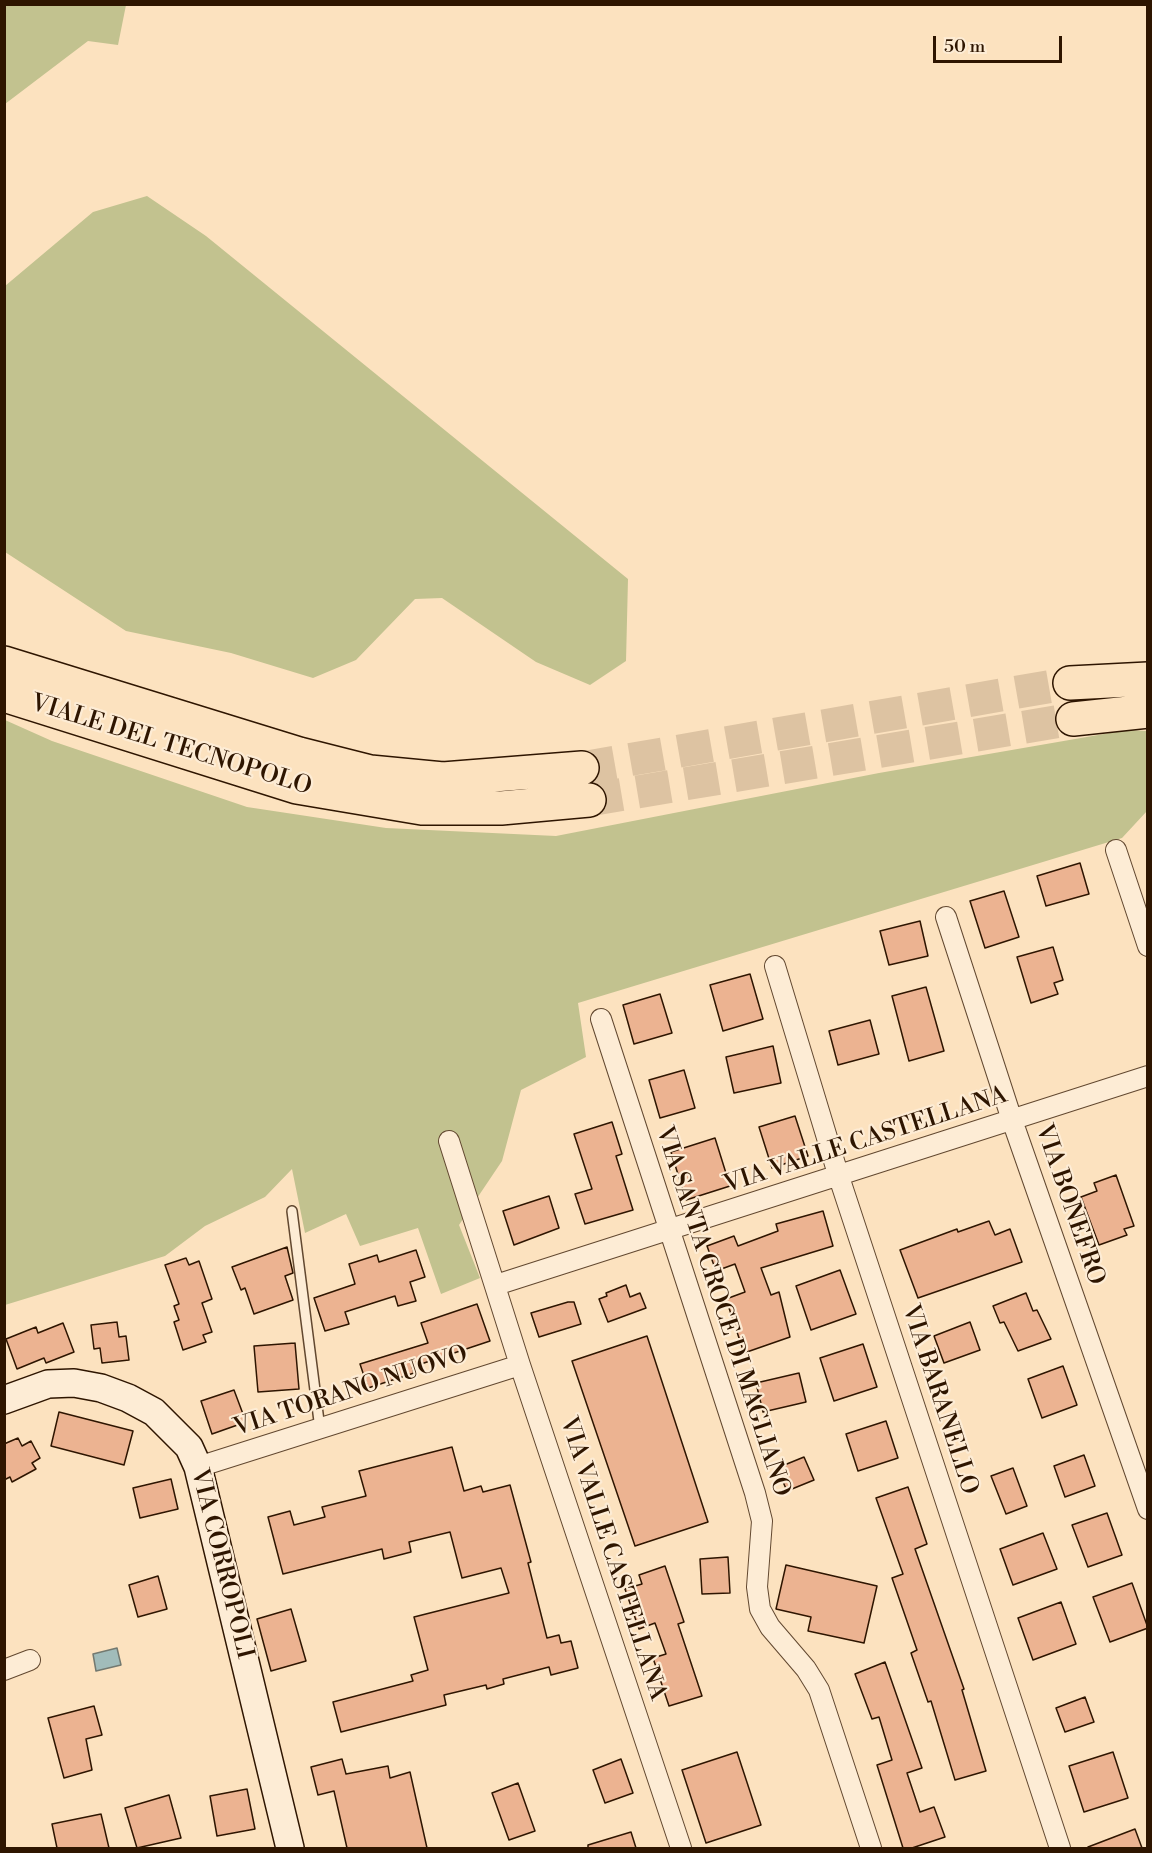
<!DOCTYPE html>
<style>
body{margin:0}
#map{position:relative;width:1152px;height:1853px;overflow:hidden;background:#fce2bf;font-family:"Libre Bodoni",serif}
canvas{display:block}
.frame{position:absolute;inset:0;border:6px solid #2e1500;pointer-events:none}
.scale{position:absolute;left:933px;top:36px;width:129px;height:27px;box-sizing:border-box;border:3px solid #2e1500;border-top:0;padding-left:8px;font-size:18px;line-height:21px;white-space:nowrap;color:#2e1500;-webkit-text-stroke:4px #fdecd5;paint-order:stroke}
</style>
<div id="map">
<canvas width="1152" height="1853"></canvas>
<div class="frame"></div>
<div class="scale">50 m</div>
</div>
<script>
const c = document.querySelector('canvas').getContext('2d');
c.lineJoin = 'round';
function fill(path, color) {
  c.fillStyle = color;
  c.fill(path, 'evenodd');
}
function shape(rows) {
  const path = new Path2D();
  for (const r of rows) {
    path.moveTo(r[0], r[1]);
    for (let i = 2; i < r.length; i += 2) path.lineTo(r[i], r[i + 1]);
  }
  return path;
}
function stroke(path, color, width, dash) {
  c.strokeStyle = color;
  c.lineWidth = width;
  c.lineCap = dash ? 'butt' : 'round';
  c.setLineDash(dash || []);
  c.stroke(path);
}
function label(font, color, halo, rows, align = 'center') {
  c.font = font + ' "Libre Bodoni",serif';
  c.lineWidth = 4.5;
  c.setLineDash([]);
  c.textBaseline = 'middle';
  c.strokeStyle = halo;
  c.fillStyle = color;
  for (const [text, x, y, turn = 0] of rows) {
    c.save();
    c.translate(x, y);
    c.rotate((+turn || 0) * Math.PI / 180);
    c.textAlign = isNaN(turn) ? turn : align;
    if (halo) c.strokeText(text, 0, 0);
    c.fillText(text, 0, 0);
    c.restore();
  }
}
const green = shape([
 [5,4,126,4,126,5,118,45,88,41,5,104],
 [147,196,206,236,628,579,626,661,590,685,536,662,442,598,415,599,356,660,313,678,231,653,126,631,5,552,5,286,93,212],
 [5,720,52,741,247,807,386,828,556,836,879,773,1127,730,1147,731,1147,811,1122,838,578,1003,586,1057,521,1090,502,1161,459,1225,480,1278,441,1294,418,1228,360,1246,346,1214,305,1233,292,1169,265,1197,205,1226,165,1256,5,1305]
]);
const water = shape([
 [117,1648,121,1665,96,1671,93,1654,117,1648]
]);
const building = shape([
 [1080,863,1089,894,1046,906,1037,876,1080,863],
 [1004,891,1019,937,985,948,970,901,1004,891],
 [920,921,928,956,889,965,880,931,920,921],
 [1053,947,1063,980,1054,983,1058,994,1031,1003,1017,957,1053,947],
 [750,974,763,1019,723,1031,710,985,750,974],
 [926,987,944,1051,909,1061,892,996,926,987],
 [660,994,672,1033,634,1044,623,1005,660,994],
 [870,1020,879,1054,838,1065,829,1031,870,1020],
 [773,1046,781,1083,734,1093,726,1057,773,1046],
 [684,1070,695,1108,660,1118,649,1080,684,1070],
 [795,1116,808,1156,772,1168,759,1127,795,1116],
 [612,1122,622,1154,616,1156,633,1210,585,1224,575,1194,592,1189,574,1134,612,1122],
 [715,1138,730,1186,686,1200,671,1152,715,1138],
 [1116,1175,1134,1226,1124,1229,1127,1235,1099,1245,1081,1197,1097,1191,1094,1183,1116,1175],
 [549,1196,559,1228,514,1245,503,1211,549,1196],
 [823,1211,833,1246,761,1268,771,1295,779,1292,790,1337,744,1353,726,1299,745,1292,735,1264,716,1271,707,1246,734,1236,738,1246,778,1231,776,1224,823,1211],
 [989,1221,995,1235,1010,1229,1022,1262,918,1298,900,1250,957,1229,958,1232,989,1221],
 [287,1247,293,1273,285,1276,293,1300,254,1314,245,1288,241,1290,232,1267,287,1247],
 [416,1250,425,1277,410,1282,416,1301,398,1306,395,1296,345,1312,349,1324,325,1331,314,1298,355,1284,349,1264,377,1255,379,1262,416,1250],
 [186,1258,189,1265,199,1261,212,1299,202,1303,212,1332,203,1335,206,1342,183,1350,174,1322,179,1320,174,1306,179,1304,165,1265,186,1258],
 [840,1270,856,1314,811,1330,796,1286,840,1270],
 [626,1285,630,1297,640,1293,646,1308,608,1322,599,1299,607,1296,606,1293,626,1285],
 [1026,1293,1033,1311,1037,1310,1051,1339,1018,1351,1004,1322,1000,1323,993,1306,1026,1293],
 [568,1302,574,1302,581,1324,539,1337,531,1313,568,1302],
 [477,1304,490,1341,412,1367,414,1373,368,1388,360,1364,428,1343,421,1323,477,1304],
 [117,1322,119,1337,126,1336,129,1360,102,1363,100,1348,94,1349,91,1325,117,1322],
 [970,1322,980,1350,944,1363,934,1336,970,1322],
 [63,1323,74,1352,46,1363,44,1358,17,1369,6,1339,36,1327,38,1333,63,1323],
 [647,1336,708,1522,635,1546,572,1361,647,1336],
 [295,1343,299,1389,258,1392,254,1346,295,1343],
 [863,1344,877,1387,834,1401,820,1358,863,1344],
 [1063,1366,1077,1405,1042,1418,1028,1379,1063,1366],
 [799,1373,806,1402,763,1412,756,1383,799,1373],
 [234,1390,246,1422,212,1434,201,1401,234,1390],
 [59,1412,133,1431,124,1465,51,1446,59,1412],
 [886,1421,898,1458,858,1471,846,1434,886,1421],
 [18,1438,22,1446,31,1441,40,1458,32,1463,36,1469,12,1482,10,1477,4,1480,4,1444,18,1438],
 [452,1447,464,1491,481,1486,483,1492,510,1485,531,1562,528,1563,547,1638,559,1635,561,1643,571,1641,578,1668,551,1675,549,1667,503,1679,504,1684,487,1689,486,1685,444,1695,446,1705,341,1732,333,1702,413,1681,411,1675,428,1670,414,1617,509,1593,501,1568,462,1578,450,1532,409,1542,411,1552,384,1559,382,1549,283,1574,268,1517,290,1511,294,1525,325,1517,322,1507,366,1496,359,1471,452,1447],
 [1084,1455,1095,1486,1065,1497,1054,1466,1084,1455],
 [804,1457,814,1480,787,1491,777,1468,804,1457],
 [1013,1468,1027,1506,1006,1514,991,1476,1013,1468],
 [171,1479,178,1509,140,1518,133,1488,171,1479],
 [908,1487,927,1544,915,1549,964,1689,962,1690,986,1771,955,1780,931,1701,928,1702,911,1653,917,1650,892,1578,903,1574,876,1498,908,1487],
 [1107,1513,1122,1555,1088,1567,1072,1525,1107,1513],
 [1043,1533,1057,1569,1013,1585,1000,1549,1043,1533],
 [728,1557,730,1593,702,1594,700,1559,728,1557],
 [786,1565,877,1586,864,1643,808,1631,811,1617,776,1609,786,1565],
 [665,1566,684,1622,678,1624,702,1696,669,1706,653,1658,666,1654,655,1623,639,1629,625,1589,642,1584,639,1575,665,1566],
 [158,1576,167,1609,138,1617,129,1585,158,1576],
 [1132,1583,1148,1628,1110,1642,1093,1597,1132,1583],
 [1061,1602,1076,1644,1033,1660,1018,1618,1061,1602],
 [291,1609,306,1661,271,1671,257,1619,291,1609],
 [885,1662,922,1768,907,1773,920,1812,934,1807,945,1837,912,1848,903,1848,877,1765,892,1760,879,1717,872,1719,855,1674,885,1662],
 [1085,1697,1094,1722,1065,1732,1056,1708,1085,1697],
 [94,1706,102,1735,86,1739,92,1770,64,1778,48,1718,94,1706],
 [737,1752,761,1825,706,1843,682,1770,737,1752],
 [1113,1752,1128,1798,1084,1812,1069,1766,1113,1752],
 [342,1759,346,1774,388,1766,390,1778,410,1772,427,1848,347,1848,334,1791,318,1795,311,1767,342,1759],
 [621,1759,633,1793,605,1803,593,1770,621,1759],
 [518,1783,535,1831,509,1840,492,1793,518,1783],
 [247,1789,255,1829,217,1836,210,1796,247,1789],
 [169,1795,181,1838,137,1848,125,1808,169,1795],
 [101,1814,109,1848,57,1848,52,1824,101,1814],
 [1135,1829,1142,1848,1088,1848,1088,1847,1135,1829],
 [631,1832,636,1848,588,1848,588,1845,631,1832]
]);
const highwayTunnel = shape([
 [582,768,1070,683],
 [589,800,1073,719]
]);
const lane = shape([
 [292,1211,320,1429]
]);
const street = shape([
 [1116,850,1148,946],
 [946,917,1012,1120,1148,1509],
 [775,966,838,1174,1060,1848],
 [601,1019,755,1493,762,1521,757,1587,760,1609,770,1627,806,1669,819,1690,871,1848],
 [449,1141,520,1365,681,1848],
 [496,1285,1148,1076],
 [198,1467,520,1365],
 [4,1670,30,1660]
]);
const secondary = shape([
 [4,1400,48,1384,74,1383,101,1388,128,1398,154,1412,189,1447,198,1467,290,1848]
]);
const highway = shape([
 [4,663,299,754,370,772,443,779,582,768],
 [1070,683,1148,679],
 [4,695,297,787,422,808,501,808,589,800],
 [1073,719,1148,711]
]);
const streetNames = [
 ["VIALE DEL TECNOPOLO",171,746,17],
 ["VIA VALLE CASTELLANA",866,1141,-18],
 ["VIA BONEFRO",1069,1205,71],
 ["VIA SANTA CROCE DI MAGLIANO",722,1312,72],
 ["VIA TORANO NUOVO",351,1392,-18],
 ["VIA BARANELLO",939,1400,72],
 ["VIA VALLE CASTELLANA",612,1559,72],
 ["VIA CORROPOLI",221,1564,76]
];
fill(green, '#c2c28f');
fill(water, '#a1bcba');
stroke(water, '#737970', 1.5);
fill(building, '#ecb391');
stroke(building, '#2e1500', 1.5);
stroke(highwayTunnel, '#ddc3a2', 33, [33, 16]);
stroke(lane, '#624830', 12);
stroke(street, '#624830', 22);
stroke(secondary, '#2e1500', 30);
stroke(highway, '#2e1500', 36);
stroke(lane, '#fdecd5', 9);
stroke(street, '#fdecd5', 20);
stroke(secondary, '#fdecd5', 27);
stroke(highway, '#fce2bf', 33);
label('24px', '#2e1500', '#fdecd5', streetNames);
</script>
